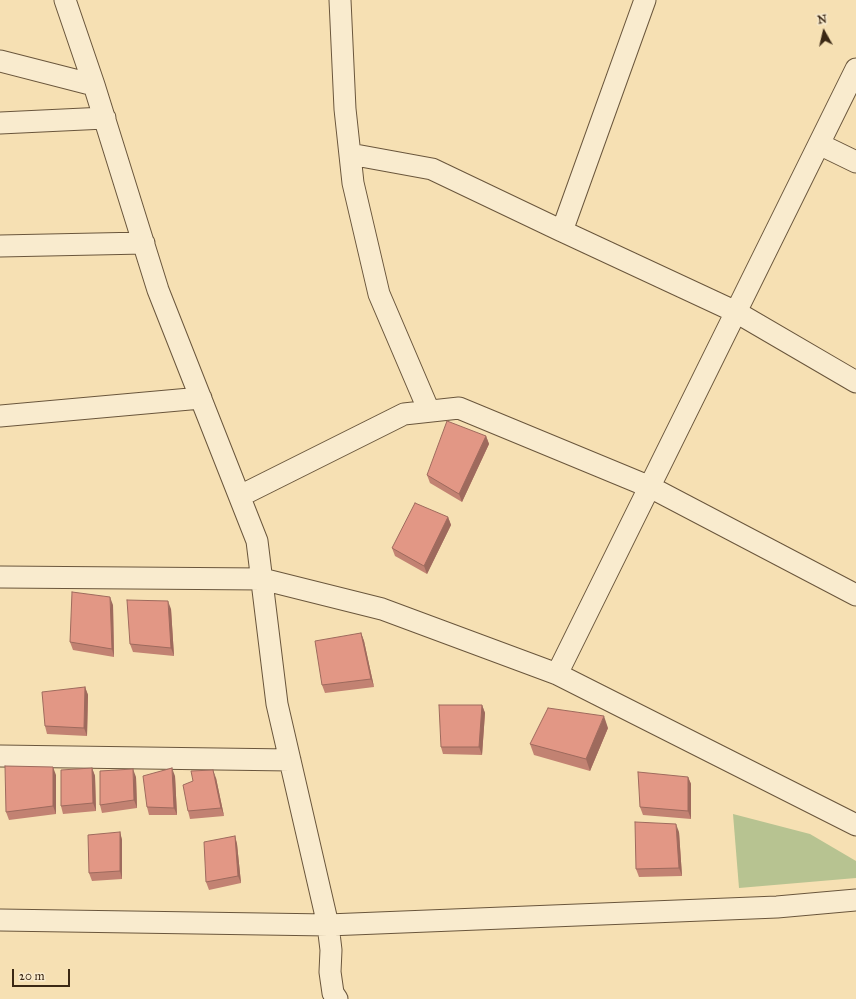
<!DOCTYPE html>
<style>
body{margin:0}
#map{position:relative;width:856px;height:999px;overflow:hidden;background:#f6e0b3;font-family:"IM FELL Great Primer",serif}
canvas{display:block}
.north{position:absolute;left:804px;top:12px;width:40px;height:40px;-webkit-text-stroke:3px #f9ebce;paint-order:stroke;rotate:352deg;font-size:11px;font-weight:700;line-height:16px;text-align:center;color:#3b2814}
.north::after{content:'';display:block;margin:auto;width:14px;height:18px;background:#3b2814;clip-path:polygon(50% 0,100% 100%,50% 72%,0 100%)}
.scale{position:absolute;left:12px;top:969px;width:58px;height:18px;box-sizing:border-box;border:2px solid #3b2814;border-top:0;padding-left:5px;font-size:12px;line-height:14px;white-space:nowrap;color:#3b2814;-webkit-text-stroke:3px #f9ebce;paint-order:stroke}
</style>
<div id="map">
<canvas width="856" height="999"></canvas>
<div class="north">N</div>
<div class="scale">20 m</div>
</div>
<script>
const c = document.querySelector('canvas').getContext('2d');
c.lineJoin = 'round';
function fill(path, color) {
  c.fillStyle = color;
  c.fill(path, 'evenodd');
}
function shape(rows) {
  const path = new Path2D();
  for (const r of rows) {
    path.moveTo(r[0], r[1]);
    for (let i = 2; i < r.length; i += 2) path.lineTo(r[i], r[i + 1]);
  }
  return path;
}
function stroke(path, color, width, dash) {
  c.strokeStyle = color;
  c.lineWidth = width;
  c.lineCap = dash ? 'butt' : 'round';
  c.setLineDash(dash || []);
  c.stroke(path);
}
const green = shape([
 [733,814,810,834,856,861,856,878,739,888]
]);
const street = shape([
 [65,0,94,85,158,290,257,541,277,704,328,925,331,950,330,972,333,993,337,999],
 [340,0,345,109,353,183,379,294,429,411],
 [645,0,562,231,736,312,856,382],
 [0,61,94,85],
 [0,123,105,118],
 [819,144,856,162],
 [350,154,432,169,562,231],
 [0,246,144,243],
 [0,416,201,398],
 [240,496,404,414,459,408,650,487,856,595],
 [0,577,262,579,382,609,557,674,856,825],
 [557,674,856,69],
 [0,756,290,760],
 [0,920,328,925,777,907,856,900]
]);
const wall = shape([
 [486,436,489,444,462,502,430,483,427,475],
 [448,517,451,525,427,574,395,556,392,548],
 [113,605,114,657,73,650,70,642],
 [171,609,174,656,133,652,130,644],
 [361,633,364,641,374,687,325,693,322,685],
 [85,687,88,695,87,736,47,734,45,726],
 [482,705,485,713,482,755,443,754,441,747],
 [608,728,590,771,534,755,530,744],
 [92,768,95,776,96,811,63,814,61,806],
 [56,775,56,814,9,820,6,812],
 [175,776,177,815,149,815,147,807],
 [136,777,137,808,102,813,100,805],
 [688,777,691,784,691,819,643,815,640,807],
 [216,778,224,816,190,819,188,811],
 [120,832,122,840,122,879,92,881,89,873],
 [679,832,682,876,639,877,636,869],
 [235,836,237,844,241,883,209,890,206,882]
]);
const shadedWall = shape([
 [486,436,489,444,462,502,459,494],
 [448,517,451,525,427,574,424,566],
 [110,597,113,605,114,657,112,649],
 [168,601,171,609,174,656,171,648],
 [361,633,364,641,374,687,371,679],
 [85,687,88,695,87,736,84,728],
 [482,705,485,713,482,755,479,747],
 [604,716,608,728,590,771,586,759],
 [53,767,56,775,56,814,53,806],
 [92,768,95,776,96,811,93,803],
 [172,768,175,776,177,815,174,808],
 [133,769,136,777,137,808,134,800],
 [213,770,216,778,224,816,221,808],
 [688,777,691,784,691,819,688,811],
 [676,824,679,832,682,876,679,868],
 [120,832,122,840,122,879,120,871],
 [235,836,237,844,241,883,238,876]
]);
const building = shape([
 [447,421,486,436,459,494,427,475,447,421],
 [415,503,448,517,424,566,392,548,415,503],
 [72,592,110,597,112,649,70,642,72,592],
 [127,600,168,601,171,648,130,644,127,600],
 [361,633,371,679,322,685,315,641,361,633],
 [85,687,84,728,45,726,42,692,85,687],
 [439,705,482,705,479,747,441,747,439,705],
 [548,708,604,716,586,759,530,744,548,708],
 [5,766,53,767,53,806,6,812,5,766],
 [92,768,93,803,61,806,61,770,92,768],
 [172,768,174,808,147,807,143,776,172,768],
 [133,769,134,800,100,805,100,771,133,769],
 [213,770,221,808,188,811,183,785,193,781,191,771,213,770],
 [638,772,688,777,688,811,640,807,638,772],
 [635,822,676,824,679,868,636,869,635,822],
 [120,832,120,871,89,873,88,835,120,832],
 [235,836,238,876,206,882,204,842,235,836]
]);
fill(green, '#b7c391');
stroke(street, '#6a563c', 23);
stroke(street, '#f9ebce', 21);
fill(wall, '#c28272');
fill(shadedWall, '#9e6a5d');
fill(building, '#e29785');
stroke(building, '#9e6a5d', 1);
</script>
